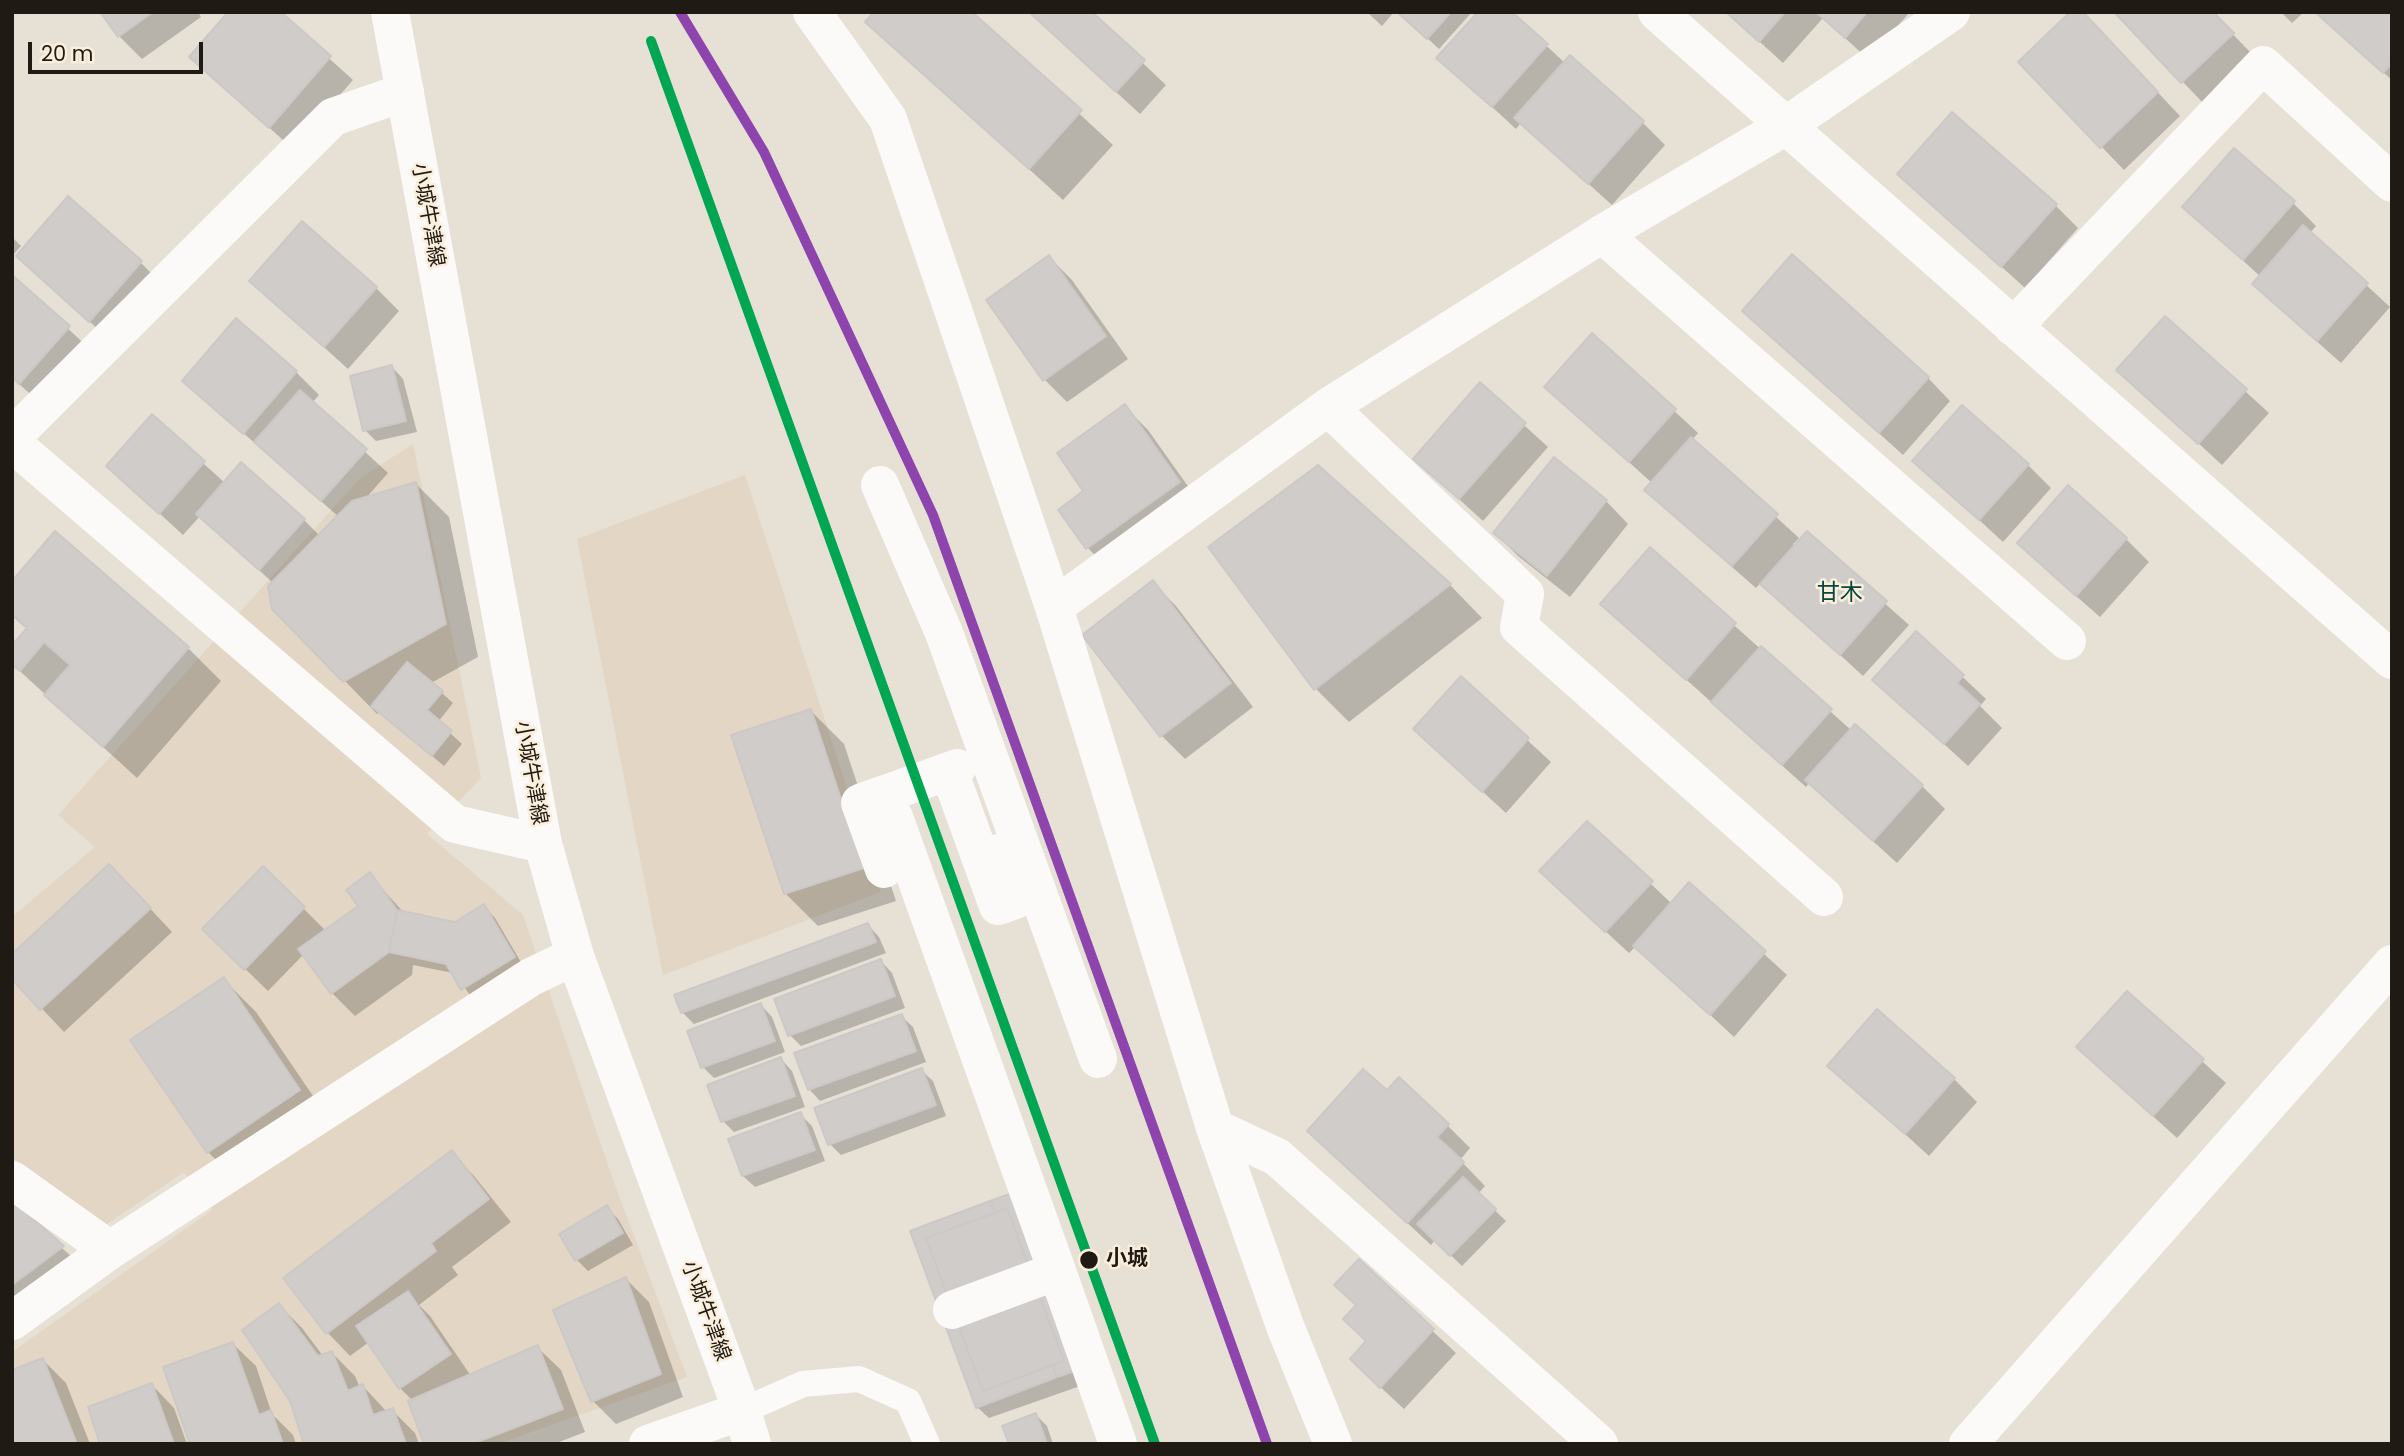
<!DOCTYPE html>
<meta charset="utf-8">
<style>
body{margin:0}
#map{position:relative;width:2404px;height:1456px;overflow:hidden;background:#e6e0d5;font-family:Poppins,sans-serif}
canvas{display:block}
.frame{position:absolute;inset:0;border:14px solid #1f1a14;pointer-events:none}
.scale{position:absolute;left:28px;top:42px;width:175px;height:32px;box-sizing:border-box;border:4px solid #1f1a14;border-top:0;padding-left:9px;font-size:21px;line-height:24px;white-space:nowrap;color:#1f1a14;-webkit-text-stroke:5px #fbeedb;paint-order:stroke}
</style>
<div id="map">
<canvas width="2404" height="1456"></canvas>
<div class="frame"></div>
<div class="scale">20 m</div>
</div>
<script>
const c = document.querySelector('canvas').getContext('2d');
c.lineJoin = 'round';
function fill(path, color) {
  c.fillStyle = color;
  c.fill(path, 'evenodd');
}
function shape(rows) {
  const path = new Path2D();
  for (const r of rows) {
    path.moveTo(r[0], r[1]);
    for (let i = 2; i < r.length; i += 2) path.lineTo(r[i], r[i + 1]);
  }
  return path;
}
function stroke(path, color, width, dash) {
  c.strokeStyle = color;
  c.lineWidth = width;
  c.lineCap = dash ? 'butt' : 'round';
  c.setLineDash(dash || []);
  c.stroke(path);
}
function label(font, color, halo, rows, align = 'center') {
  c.font = font + ' Poppins,"Noto Sans JP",sans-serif';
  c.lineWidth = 5;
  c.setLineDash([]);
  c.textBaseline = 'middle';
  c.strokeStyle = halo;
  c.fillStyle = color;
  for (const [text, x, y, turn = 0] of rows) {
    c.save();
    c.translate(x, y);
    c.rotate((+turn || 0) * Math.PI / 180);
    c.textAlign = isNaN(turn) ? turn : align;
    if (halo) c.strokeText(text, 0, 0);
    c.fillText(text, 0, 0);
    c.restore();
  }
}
const built = shape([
 [413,444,481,778,427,834,523,915,612,1177,687,1377,498,1444,12,1444,12,1352,212,1210,184,1172,104,1226,12,1157,12,917,95,847,58,815,360,478],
 [745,475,881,892,663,975,577,539]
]);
const shadow = shape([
 [102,12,198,12,201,17,142,59,119,36],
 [278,12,353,80,293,149,191,57],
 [970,12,1113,145,1063,200,867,22],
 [1029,12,1089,12,1166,85,1140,114],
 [1367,12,1394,12,1382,26],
 [1399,12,1472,12,1439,49],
 [1510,12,1565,63,1642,122,1665,145,1612,205,1521,123,1516,129,1439,58],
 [1727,12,1910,12,1868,59,1823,18,1783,63],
 [2116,12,2211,12,2255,57,2205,105],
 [2281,12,2304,12,2292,23],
 [2318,12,2392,12,2392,80,2337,32],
 [2100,31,2180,116,2124,170,2020,62],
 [1899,174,2055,205,2078,228,2025,288],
 [2293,203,2316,226,2310,233,2390,307,2341,363,2277,306,2261,277,2184,207],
 [12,237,21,246,12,256],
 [18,256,141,263,163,285,113,343],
 [1049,257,1072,280,1128,359,1067,402,1044,379],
 [12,277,91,350,43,405,12,378],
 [251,281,376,288,399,311,348,369],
 [1744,311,1928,378,1950,401,1903,455],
 [2165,318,2269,413,2222,465,2119,370],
 [236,321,296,372,319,395,312,403,388,473,365,499,416,484,449,517,478,657,431,683,453,703,438,722,462,744,444,766,380,712,377,714,344,680,273,583,200,516,183,535,108,466,152,417,225,483,304,520,320,536,339,517,184,381],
 [1592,335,1698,433,1692,440,1799,538,1793,544,1796,547,1807,534,1909,625,1863,676,1761,582,1756,588,1669,512,1646,490,1652,483,1546,387],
 [392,367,403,379,417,432,376,441,365,430],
 [1480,385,1548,447,1483,521,1415,459],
 [1125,407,1148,430,1202,506,1110,571,1088,548,1060,510,1086,491],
 [1915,461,2028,465,2051,488,2003,542],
 [1606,501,1628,524,1570,597,1518,556,1495,533],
 [55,534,188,648,221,681,137,778,12,664,28,630,12,616,12,584],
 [2126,539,2149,562,2100,617,2042,566],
 [1211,548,1450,585,1482,618,1349,722,1316,689],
 [1650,550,1851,730,1922,786,1945,809,1897,863,1809,783,1806,787,1602,604],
 [1153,583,1176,606,1253,707,1185,759,1162,736,1085,635],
 [1916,633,1986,699,1980,706,2002,728,1968,766,1874,680],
 [1461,679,1551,762,1506,813,1439,752],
 [811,711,844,744,896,901,818,926,785,893],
 [1587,823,1672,904,1689,885,1787,975,1734,1037,1636,946,1629,953,1565,894],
 [263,868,326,931,361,906,370,875,404,913,455,923,484,906,495,918,525,969,474,1000,453,973,413,965,412,975,355,1016,332,993,304,954,268,991,204,929],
 [132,889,172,932,64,1032,12,977],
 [868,925,879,937,886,953,694,1024,682,1012],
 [881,961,892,973,905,1008,801,1046,790,1035],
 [223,979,256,1012,332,1124,241,1185,208,1152],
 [2127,993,2226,1083,2177,1138,2102,1070],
 [761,1005,772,1017,785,1052,714,1078,703,1067],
 [901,1016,913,1027,926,1062,820,1101,809,1089],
 [781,1059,792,1071,805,1107,734,1132,723,1121],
 [1830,1066,1954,1079,1977,1102,1929,1156],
 [921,1070,933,1081,946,1116,841,1155,830,1144],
 [1387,1092,1448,1126,1470,1148,1460,1160,1485,1186,1478,1194,1506,1221,1462,1266,1435,1240,1431,1245,1332,1153],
 [800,1114,812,1126,825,1161,755,1187,743,1176],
 [452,1153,474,1176,511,1222,452,1267,458,1275,419,1305,430,1316,471,1376,538,1348,561,1370,585,1432,554,1444,425,1444,413,1401,400,1388,369,1342,350,1356,328,1333,285,1278],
 [12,1202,86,1270,12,1303],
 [606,1207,618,1219,633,1245,588,1271,577,1260,561,1234],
 [912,1232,1086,1384,989,1418,977,1407],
 [1359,1262,1456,1353,1404,1409,1375,1382,1368,1342,1358,1306],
 [626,1279,649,1302,683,1397,616,1424,593,1401],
 [279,1305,302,1328,323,1356,332,1353,355,1376,360,1388,363,1386,387,1412,392,1410,415,1433,419,1444,306,1444],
 [233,1344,256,1366,272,1414,293,1435,296,1444,192,1444],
 [43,1360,66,1383,90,1444,12,1444],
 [152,1385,174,1408,187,1444,103,1444],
 [1036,1415,1047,1426,1053,1444,1011,1444]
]);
const building = shape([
 [100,12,153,12,118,37,100,12],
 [228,12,281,12,331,56,269,128,189,57,228,12],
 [874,12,972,12,1082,110,1029,169,865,22,874,12],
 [1029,12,1092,12,1145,60,1116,92,1029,12],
 [1397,12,1451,12,1427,39,1397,12],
 [1478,12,1512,12,1548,44,1492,107,1436,58,1478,12],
 [1726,12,1785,12,1759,42,1726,12],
 [1816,12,1867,12,1845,38,1816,12],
 [2070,12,2083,12,2158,92,2100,148,2018,62,2070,12],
 [2114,12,2213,12,2234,33,2181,83,2114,12],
 [2315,12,2392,12,2392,63,2383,73,2315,12],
 [1570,55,1644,121,1588,184,1514,118,1570,55],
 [1952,112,2057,204,2001,267,1897,174,1952,112],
 [2234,148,2295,201,2243,260,2182,207,2234,148],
 [68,196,142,261,89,322,16,256,68,196],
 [302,221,377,287,324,347,249,281,302,221],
 [2303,225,2368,283,2317,341,2252,284,2303,225],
 [1792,254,1929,377,1879,433,1742,311,1792,254],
 [1049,255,1106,336,1043,381,986,300,1049,255],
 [12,275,70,326,19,384,12,377,12,275],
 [2165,316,2247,389,2198,444,2116,370,2165,316],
 [236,318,297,371,243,434,182,381,236,318],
 [1592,333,1676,409,1629,462,1544,387,1592,333],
 [392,365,406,421,363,431,350,376,392,365],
 [1480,382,1526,423,1459,499,1413,459,1480,382],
 [300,390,367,449,321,501,254,442,300,390],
 [1125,404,1180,482,1086,549,1058,510,1083,491,1057,453,1125,404],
 [1962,405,2029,464,1979,520,1912,461,1962,405],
 [152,414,205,461,159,514,106,466,152,414],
 [1691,437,1778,514,1732,566,1644,490,1691,437],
 [1554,457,1607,500,1547,576,1493,533,1554,457],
 [241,462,305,519,259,570,196,514,241,462],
 [1318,465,1451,584,1314,690,1208,547,1318,465],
 [416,482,446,624,343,682,272,609,268,586,352,501,416,482],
 [2068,485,2127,538,2076,596,2017,543,2068,485],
 [55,531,189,647,103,747,44,695,70,665,44,642,20,671,12,665,12,645,27,628,12,614,12,581,55,531],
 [1807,531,1887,601,1840,655,1760,584,1807,531],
 [1650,547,1736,623,1686,680,1600,604,1650,547],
 [1153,580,1231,683,1160,737,1082,635,1153,580],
 [1916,631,1964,675,1957,683,1980,704,1944,744,1872,680,1916,631],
 [1761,646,1832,709,1782,765,1711,702,1761,646],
 [407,662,443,691,427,710,452,731,432,756,371,706,407,662],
 [1461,676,1529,738,1482,792,1413,729,1461,676],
 [811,709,864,868,784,894,731,735,811,709],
 [1855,724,1923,785,1873,841,1805,780,1855,724],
 [1587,821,1653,881,1605,932,1539,871,1587,821],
 [109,864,151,908,40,1010,12,979,12,954,109,864],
 [263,866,305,907,244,970,202,929,263,866],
 [370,872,397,910,389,952,331,994,298,949,358,906,346,890,370,872],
 [1689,882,1766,951,1710,1015,1633,946,1689,882],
 [484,904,515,957,461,990,446,964,389,952,397,910,455,922,484,904],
 [868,923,876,942,681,1013,674,995,868,923],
 [881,959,895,996,788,1036,774,999,881,959],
 [224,977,300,1090,207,1153,130,1040,224,977],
 [2127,991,2204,1059,2153,1116,2076,1047,2127,991],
 [761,1003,775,1041,701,1068,687,1031,761,1003],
 [1877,1009,1955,1078,1905,1134,1827,1066,1877,1009],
 [902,1014,916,1051,808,1090,794,1053,902,1014],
 [781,1057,795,1096,721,1122,707,1085,781,1057],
 [922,1068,936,1105,828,1145,814,1108,922,1068],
 [1363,1069,1387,1090,1399,1077,1449,1124,1437,1137,1464,1162,1407,1223,1307,1131,1363,1069],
 [801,1112,815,1150,742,1176,728,1139,801,1112],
 [452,1150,489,1199,431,1243,436,1251,326,1334,283,1278,452,1150],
 [1463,1177,1496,1209,1450,1256,1417,1224,1463,1177],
 [1015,1192,1081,1369,1057,1377,1052,1365,1064,1361,1007,1208,995,1213,990,1201,1015,1192],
 [12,1200,64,1246,12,1285,12,1200],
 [990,1201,995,1213,926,1238,983,1391,1052,1365,1057,1377,976,1408,910,1231,990,1201],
 [607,1205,623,1233,575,1261,559,1234,607,1205],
 [1007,1208,1064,1361,983,1391,926,1238,1007,1208],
 [1359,1259,1434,1329,1380,1388,1350,1359,1366,1341,1343,1319,1356,1305,1334,1285,1359,1259],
 [626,1277,661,1374,591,1402,553,1310,626,1277],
 [408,1291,451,1354,399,1389,356,1326,408,1291],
 [279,1303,318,1356,332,1351,348,1391,363,1384,373,1415,393,1408,406,1444,304,1444,290,1401,242,1330,279,1303],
 [233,1342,259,1415,271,1410,283,1444,190,1444,163,1367,233,1342],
 [538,1345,563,1409,472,1444,424,1444,408,1401,538,1345],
 [43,1358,77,1444,12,1444,12,1370,43,1358],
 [152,1383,174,1444,100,1444,88,1407,152,1383],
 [1036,1413,1047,1444,1009,1444,1002,1426,1036,1413]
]);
const lane = shape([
 [742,1411,803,1384,859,1379,908,1401,927,1444]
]);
const street = shape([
 [812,12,888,119,1054,607,1215,1128,1285,1326,1333,1444],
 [1657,12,2392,660],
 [1602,234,2067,641],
 [2013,327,2263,65,2392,183],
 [1328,407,1525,594,1519,627,1824,897],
 [12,437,333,117,405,92],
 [12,443,455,824,543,844],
 [880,485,944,633,1098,1059],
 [1054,607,1328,407,1602,234,1784,127,1951,12],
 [949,771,998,906,1015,900,998,853],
 [889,805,885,794,957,768],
 [894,817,1057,1271,952,1310],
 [884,869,860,803,885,794],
 [1215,1128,1277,1157,1599,1444],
 [12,1180,110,1250],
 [1057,1271,1118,1444],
 [12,1321,110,1250,531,977,575,956],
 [1968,1444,2392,964]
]);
const secondary = shape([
 [742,1411,752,1444]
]);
const primary = shape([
 [390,12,543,844,575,956,742,1411,648,1444]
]);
const rail1 = shape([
 [680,12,764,152,933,515,1267,1444]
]);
const rail2 = shape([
 [651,41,1155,1444]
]);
const markers = [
 [1089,1260,10,"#1f1a14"]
];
const streetNames = [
 ["小城牛津線",427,215,80],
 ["小城牛津線",530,773,80],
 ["小城牛津線",705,1311,70]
];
const stopNames = [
 ["小城",1106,1260]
];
const neighbourhoodNames = [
 ["甘木",1840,594]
];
fill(built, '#e3d6c4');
fill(shadow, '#0003');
fill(building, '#cfccca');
stroke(building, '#ccc8c7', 2);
stroke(lane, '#fbfaf9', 26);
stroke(street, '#fbfaf9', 38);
stroke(secondary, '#fbfaf9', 38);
stroke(primary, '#fbfaf9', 38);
stroke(rail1, '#8e44ad', 10);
stroke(rail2, '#00a651', 10);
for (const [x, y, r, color] of markers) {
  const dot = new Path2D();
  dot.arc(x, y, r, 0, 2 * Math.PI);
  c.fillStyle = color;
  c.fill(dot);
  stroke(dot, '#fbeedb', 2.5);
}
label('21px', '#1f1a14', '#fbeedb', streetNames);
label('bold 21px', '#1f1a14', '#fbeedb', stopNames, 'left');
label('23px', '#064640', '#fbeedb', neighbourhoodNames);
</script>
